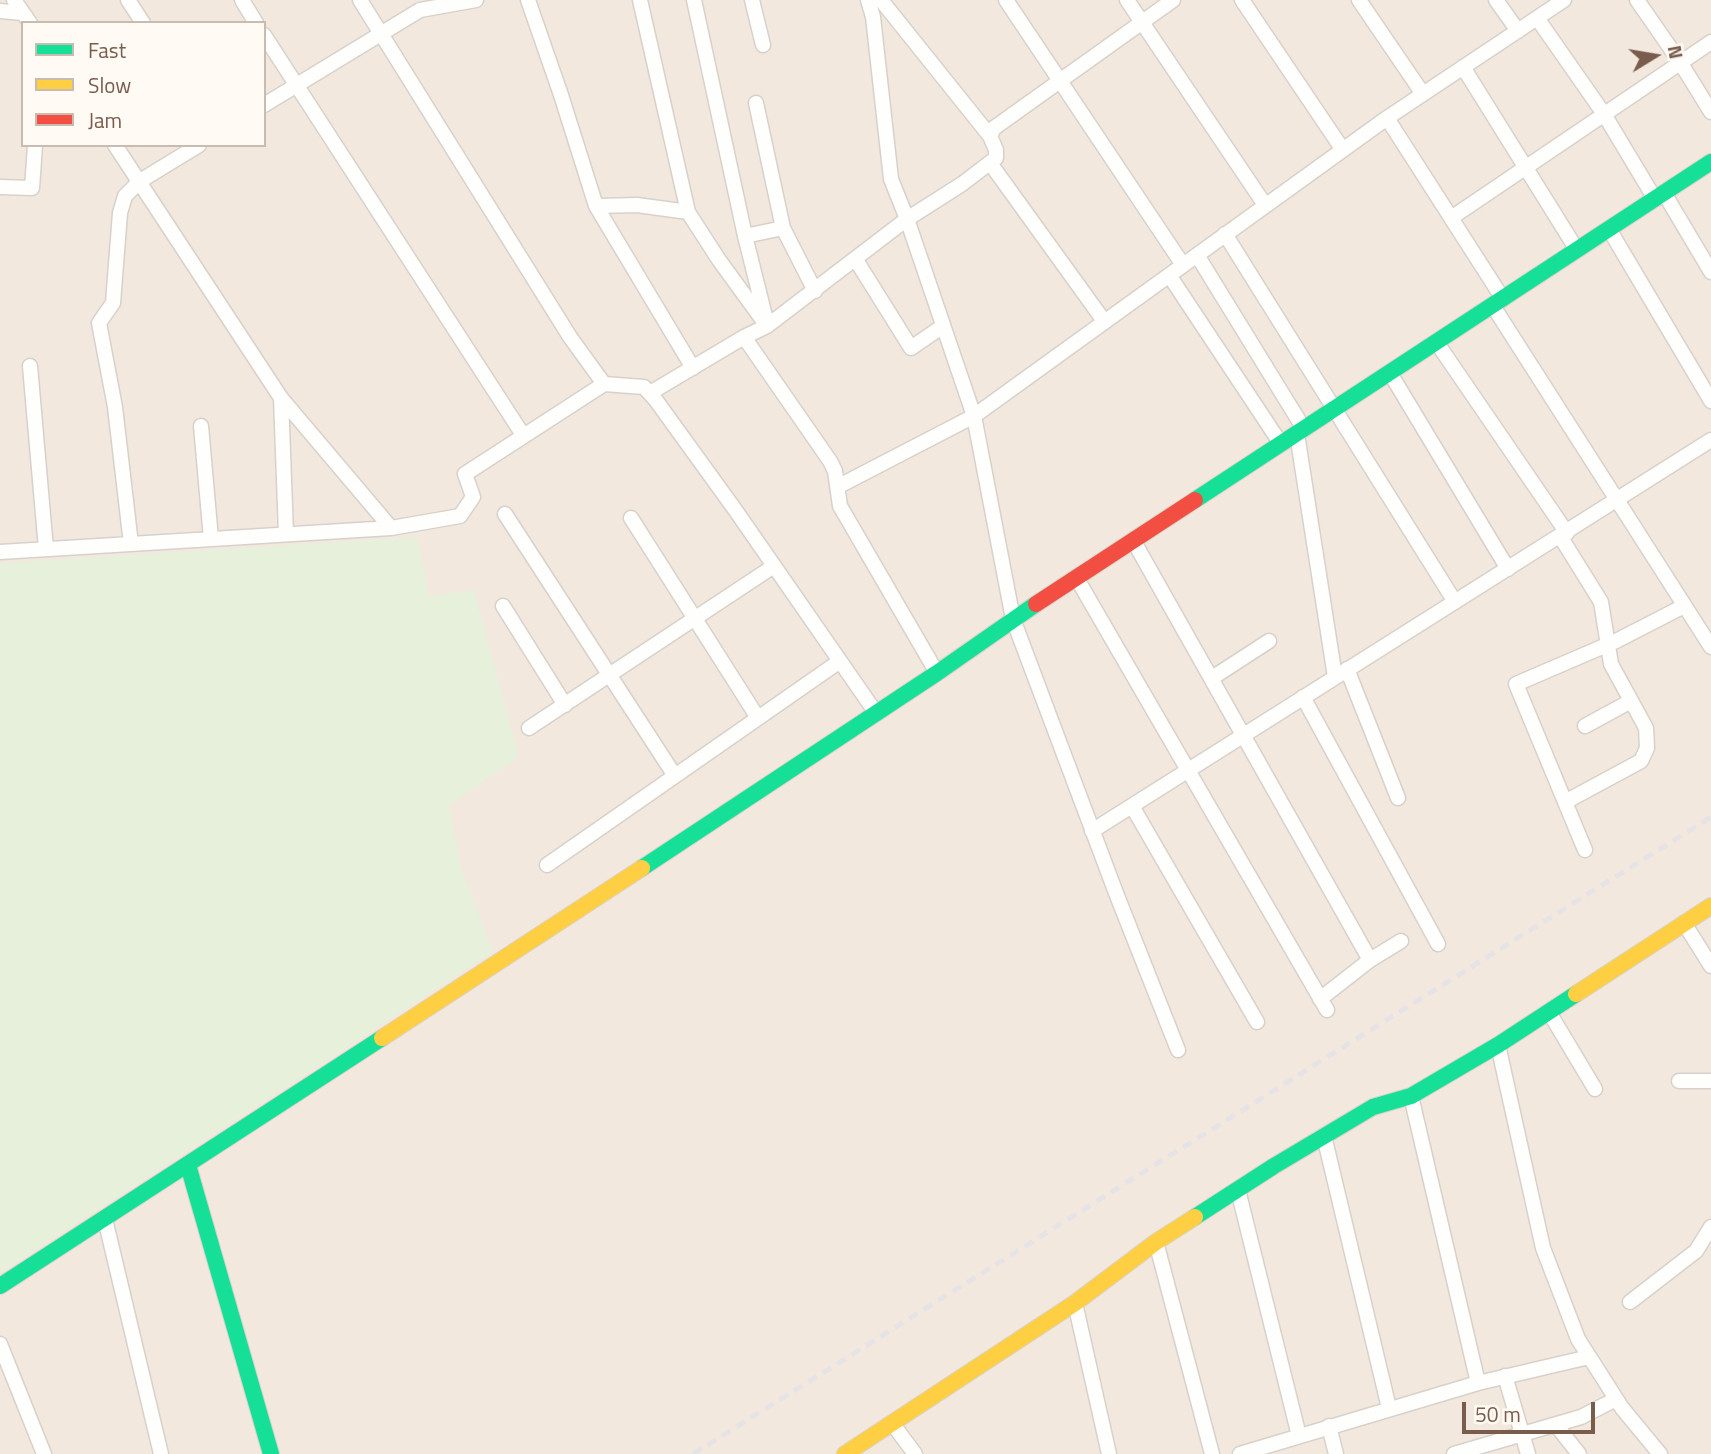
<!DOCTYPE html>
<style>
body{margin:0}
#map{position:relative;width:1711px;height:1454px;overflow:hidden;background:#f9f5f0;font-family:"Titillium Web",sans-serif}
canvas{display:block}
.legend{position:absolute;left:21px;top:21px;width:245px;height:126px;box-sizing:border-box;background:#fffaf3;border:2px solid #cabbb1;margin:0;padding:9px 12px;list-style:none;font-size:21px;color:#7a5c4d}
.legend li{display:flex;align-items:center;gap:14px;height:35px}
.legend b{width:35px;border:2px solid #cabbb1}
.north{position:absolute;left:1620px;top:21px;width:70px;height:70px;-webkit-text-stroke:5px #fffaf3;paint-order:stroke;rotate:79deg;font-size:19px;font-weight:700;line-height:28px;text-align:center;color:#7a5c4d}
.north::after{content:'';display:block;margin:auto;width:24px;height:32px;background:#7a5c4d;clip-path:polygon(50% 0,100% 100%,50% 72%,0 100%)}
.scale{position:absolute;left:1462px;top:1402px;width:133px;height:32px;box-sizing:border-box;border:4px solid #7a5c4d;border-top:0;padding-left:9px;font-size:21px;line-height:24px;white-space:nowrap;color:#7a5c4d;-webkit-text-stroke:5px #fffaf3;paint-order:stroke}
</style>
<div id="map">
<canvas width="1711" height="1454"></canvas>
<ul class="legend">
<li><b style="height:9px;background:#16e098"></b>Fast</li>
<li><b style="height:9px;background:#ffcf43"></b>Slow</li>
<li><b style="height:9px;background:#f24e42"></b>Jam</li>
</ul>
<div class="north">N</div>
<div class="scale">50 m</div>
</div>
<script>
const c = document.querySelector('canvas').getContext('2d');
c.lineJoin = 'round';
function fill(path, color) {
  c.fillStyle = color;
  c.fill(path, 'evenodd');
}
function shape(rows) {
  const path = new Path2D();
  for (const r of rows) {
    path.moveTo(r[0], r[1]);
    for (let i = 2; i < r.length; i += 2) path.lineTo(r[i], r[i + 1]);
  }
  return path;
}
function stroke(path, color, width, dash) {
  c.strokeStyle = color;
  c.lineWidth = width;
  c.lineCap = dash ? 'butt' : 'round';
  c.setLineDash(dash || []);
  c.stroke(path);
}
const residential = shape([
 [0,0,1711,0,1711,1454,0,1454],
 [23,23,264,23,264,145,23,145]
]);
const green = shape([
 [400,538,418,538,429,596,474,590,519,757,449,805,461,867,493,952,0,1273,0,563]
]);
const street = shape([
 [14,0,30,23],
 [128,0,143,23],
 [242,0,256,23],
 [360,0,570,337,604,384],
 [528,0,561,95,596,206,693,368],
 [640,0,688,212,719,260,767,326],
 [694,0,745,236,766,320],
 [752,0,763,45],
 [868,0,873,17,891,179,907,219,974,416,1013,619,1116,893,1178,1050],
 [881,0,990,136],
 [1006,0,1183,265],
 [1127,0,1265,205],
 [1242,0,1343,150],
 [1359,0,1423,94],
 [1496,0,1518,31],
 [1637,0,1680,62,1711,112],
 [0,11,23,13],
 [1537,18,1604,114,1655,199],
 [264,35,523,435],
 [1463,67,1577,250],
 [756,103,783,228,815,291],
 [264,105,420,10,476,0],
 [1387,118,1503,299],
 [115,145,281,398,391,528],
 [990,163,1104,321],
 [0,187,32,188,35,145],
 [1664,193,1711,272],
 [596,206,637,205,688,212],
 [1451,218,1711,42],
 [1609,229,1711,401],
 [1225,234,1455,602],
 [745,236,783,228],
 [1197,255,1304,429],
 [856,260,911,348,943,326],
 [1169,275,1281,444],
 [1493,306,1711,647],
 [744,337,830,461,835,471,840,506,937,673],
 [1437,343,1567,533],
 [30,366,46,549],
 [1390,373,1508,569],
 [650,393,744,337,767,326,907,219,962,184,996,158,996,150,990,136,994,128,1173,0],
 [281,398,286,534],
 [201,426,211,539],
 [1297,434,1335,677],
 [839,486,974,416,1387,118,1564,0],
 [505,514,675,776],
 [631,518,758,718],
 [1560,536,1601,602,1611,664,1646,728,1647,748,1641,761,1565,802],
 [1133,540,1370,960],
 [131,544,115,407,99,323,113,303,120,213,125,196,140,181,199,145],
 [0,552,391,528,460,516,473,497,465,474,604,384,644,387,655,399,736,511,876,713],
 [1076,577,1327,1010],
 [503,606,565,705],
 [1347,669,1398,798],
 [1212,678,1269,641],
 [1303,697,1438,944],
 [1585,726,1631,701],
 [529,728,774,566],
 [1132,806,1257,1022],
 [1092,831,1711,440],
 [1585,850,1516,684,1616,641,1684,606],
 [547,865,840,661],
 [1684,923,1711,966],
 [1320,999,1370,960,1401,941],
 [1549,1012,1595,1089],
 [1498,1045,1543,1248,1578,1339,1622,1408,1660,1454],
 [1679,1081,1711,1081],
 [1411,1096,1478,1383],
 [1324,1136,1389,1408],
 [1238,1190,1299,1436],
 [105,1219,161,1454],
 [1156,1242,1212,1454],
 [1630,1302,1696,1251,1711,1227],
 [1075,1303,1109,1454],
 [0,1344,44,1454],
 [1505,1376,1528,1454],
 [892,1423,915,1454],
 [1556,1425,1579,1454],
 [1329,1426,1336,1454],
 [1240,1454,1478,1383,1589,1357],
 [1454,1454,1581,1417,1616,1399]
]);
const fast = shape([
 [1195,500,1711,162],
 [642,868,937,673,1036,604],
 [188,1165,271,1454],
 [1195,1217,1274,1166,1373,1107,1411,1096,1498,1045,1576,994],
 [0,1286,382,1038]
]);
const slow = shape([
 [1576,994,1711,906],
 [382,1038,642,868],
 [845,1454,1075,1303,1156,1242,1195,1217]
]);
const jam = shape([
 [1036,604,1195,500]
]);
const rail = shape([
 [693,1454,1711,817]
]);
fill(residential, '#f2e8de');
fill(green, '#e7f0db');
stroke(street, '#d7d1cb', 17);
stroke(fast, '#d9d2cb', 18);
stroke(slow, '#d9d2cb', 18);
stroke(jam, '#d9d2cb', 18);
stroke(street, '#fefefd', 14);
stroke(fast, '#16e098', 16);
stroke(slow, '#ffcf43', 16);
stroke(jam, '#f24e42', 16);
stroke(rail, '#e6e3e7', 5, [10, 7]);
</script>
